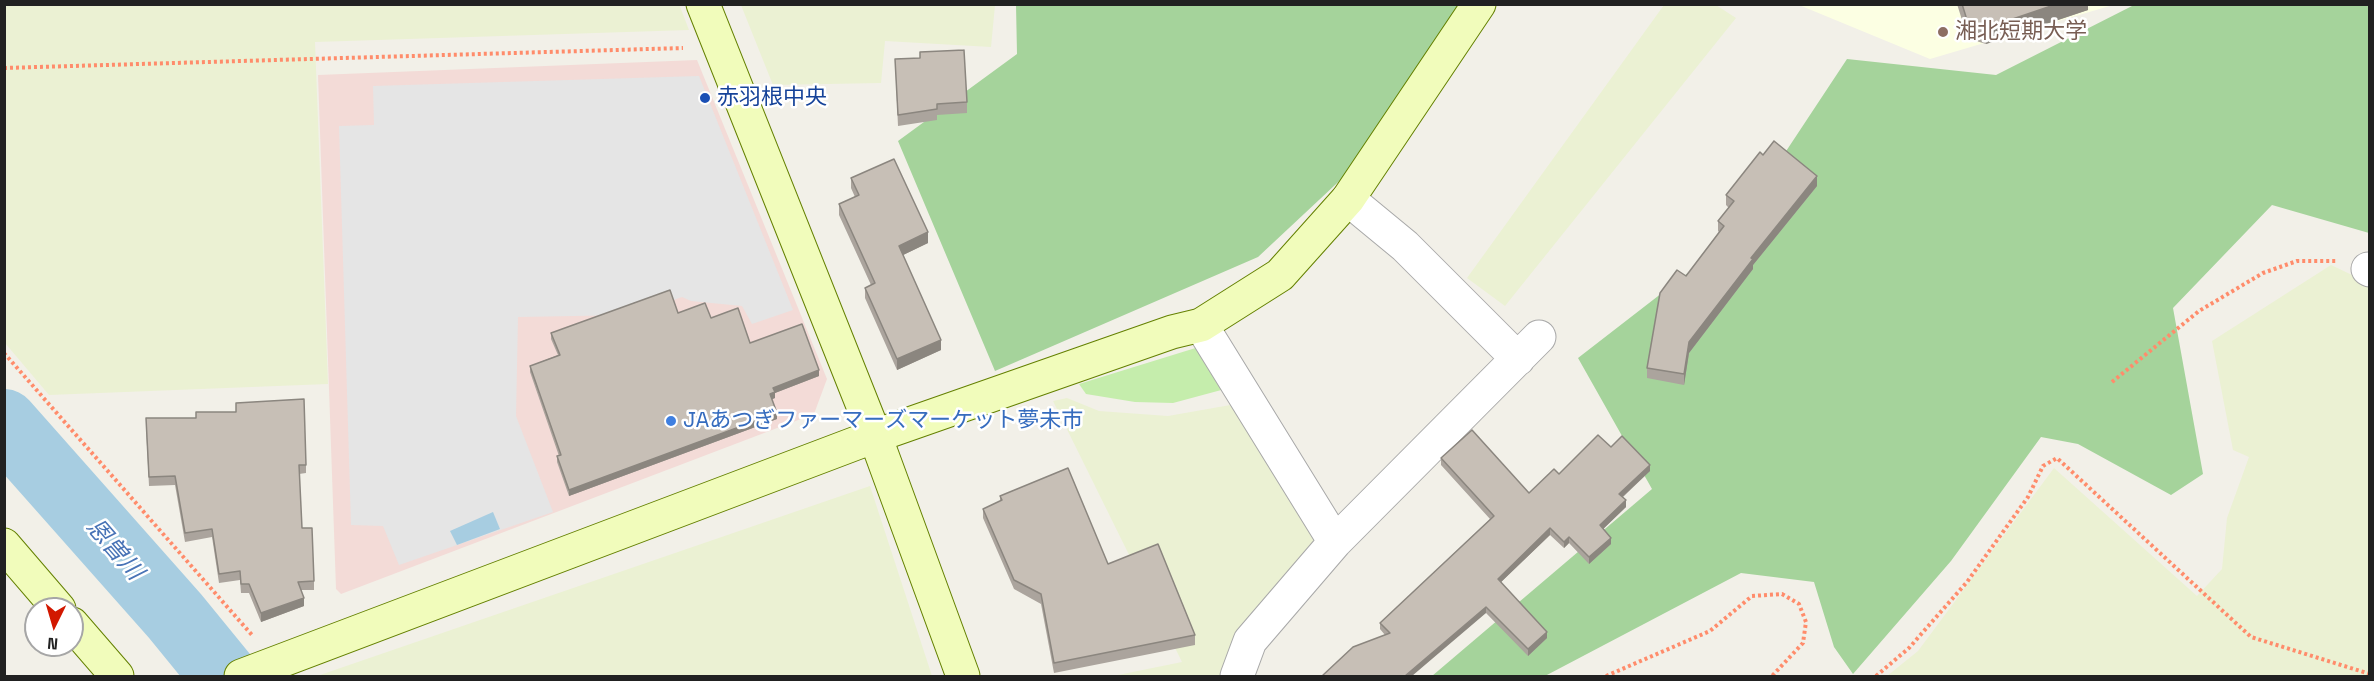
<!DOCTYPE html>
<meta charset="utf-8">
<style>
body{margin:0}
#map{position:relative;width:2374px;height:681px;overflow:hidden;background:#f2f0e8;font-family:"Space Grotesk",sans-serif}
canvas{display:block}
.frame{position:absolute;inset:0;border:6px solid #212121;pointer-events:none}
.north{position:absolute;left:24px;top:597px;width:60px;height:60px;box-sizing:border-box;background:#fff;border:2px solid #a6a6a6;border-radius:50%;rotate:185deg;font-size:16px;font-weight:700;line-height:24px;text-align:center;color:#212121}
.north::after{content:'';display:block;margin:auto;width:21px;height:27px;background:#d21800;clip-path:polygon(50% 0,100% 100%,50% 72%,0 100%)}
</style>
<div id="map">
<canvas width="2374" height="681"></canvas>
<div class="frame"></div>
<div class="north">N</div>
</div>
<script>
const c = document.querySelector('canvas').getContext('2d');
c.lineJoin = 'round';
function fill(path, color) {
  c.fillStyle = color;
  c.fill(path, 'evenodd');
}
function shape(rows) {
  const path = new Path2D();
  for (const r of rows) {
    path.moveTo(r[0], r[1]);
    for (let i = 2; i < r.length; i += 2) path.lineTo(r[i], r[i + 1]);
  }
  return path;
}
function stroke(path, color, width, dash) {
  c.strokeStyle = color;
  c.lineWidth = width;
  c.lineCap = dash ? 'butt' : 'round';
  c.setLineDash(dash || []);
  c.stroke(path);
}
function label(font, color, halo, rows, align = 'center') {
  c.font = font + ' "Space Grotesk","Noto Sans JP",sans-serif';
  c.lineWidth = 5;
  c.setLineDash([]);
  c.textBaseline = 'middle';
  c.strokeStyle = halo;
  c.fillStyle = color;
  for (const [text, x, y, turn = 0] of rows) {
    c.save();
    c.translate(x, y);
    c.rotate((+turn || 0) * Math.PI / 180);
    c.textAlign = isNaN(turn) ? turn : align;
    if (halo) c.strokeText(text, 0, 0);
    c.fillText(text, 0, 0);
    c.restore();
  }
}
const commercial = shape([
 [697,60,827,379,814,414,341,594,336,589,318,75]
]);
const education = shape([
 [1799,5,2113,5,1930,59]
]);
const farmland = shape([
 [679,4,689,30,315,42,328,384,49,395,5,343,5,5],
 [741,5,995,5,991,47,885,41,881,83,773,85],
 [1664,5,1716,5,1736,18,1505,306,1467,278],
 [2331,265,2369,283,2369,676,1887,676,1918,651,2054,468,2197,596,2222,569,2227,518,2249,457,2233,450,2212,341],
 [1067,398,1099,411,1168,416,1236,404,1321,551,1230,676,1113,676,1182,662,1053,401],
 [870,486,932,676,320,675]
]);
const grass = shape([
 [1202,346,1225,389,1173,403,1135,402,1086,394,1079,384]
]);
const forest = shape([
 [1016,5,1475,5,1412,113,1258,257,995,371,898,141,1017,54],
 [2134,5,2369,5,2369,233,2272,205,2173,308,2203,474,2171,495,2078,444,2041,437,1951,561,1853,674,1834,647,1814,582,1741,573,1545,676,1432,676,1652,489,1578,358,1724,245,1847,59,1996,75]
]);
const parking = shape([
 [699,76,793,310,752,324,742,306,691,301,682,297,631,315,518,317,516,416,553,512,399,565,383,526,351,525,339,126,374,125,373,86]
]);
const water = shape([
 [493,512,500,529,457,545,450,531]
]);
const river = shape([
 [4,423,175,616,224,676]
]);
const path = shape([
 [4,68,683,48],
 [4,353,252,635],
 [2112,382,2199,311,2263,273,2297,261,2336,261],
 [1606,676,1710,631,1752,596,1782,594,1799,604,1806,622,1803,643,1772,676],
 [1876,676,1909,648,1967,582,2028,497,2043,466,2057,458,2251,637,2370,674]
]);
const street = shape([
 [1348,199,1405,246,1518,359],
 [2368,269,2370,270],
 [1201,325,1335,542],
 [1237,676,1250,641,1335,542,1539,337]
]);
const secondary = shape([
 [703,4,875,436,963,676],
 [4,545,59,609],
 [72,624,117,676],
 [241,676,875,436,1172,332,1201,325,1280,275,1348,199,1479,4]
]);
const wall = shape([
 [1957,4,2088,4,2088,10,1986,44,1973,40,1967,36],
 [895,59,967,102,967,113,937,115,937,120,898,126],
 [1763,155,1817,186,1753,265,1753,269,1689,353,1684,385,1647,378,1647,368,1686,276,1719,232,1718,231,1718,221,1729,208,1726,205,1726,195],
 [851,178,928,243,903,255,941,350,897,370,865,298,865,288,871,285,839,215,839,204,855,197,851,188],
 [678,313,711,318,750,343,819,376,775,393,775,398,772,399,777,419,569,496,557,462,557,456,559,456,530,372,530,366,558,355,551,339,551,333],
 [236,403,306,465,306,473,299,474,302,528,314,581,314,590,301,590,304,606,261,622,249,593,241,593,240,580,219,583,212,537,185,542,175,485,149,486,146,427,236,412],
 [1611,447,1650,471,1623,497,1626,507,1603,529,1611,544,1589,564,1569,543,1564,548,1550,535,1501,582,1547,638,1528,656,1486,613,1385,635,1380,629,1380,623,1490,519,1441,465,1441,458,1529,493,1559,474],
 [1000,496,1108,564,1195,635,1195,645,1054,673,1041,604,1014,589,983,518,983,509,1000,501]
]);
const shadedWall = shape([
 [2057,4,2088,4,2088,10,1986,44,1986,28],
 [1817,176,1817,186,1753,265,1753,269,1689,353,1684,385,1684,374,1689,342,1751,258],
 [928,232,928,243,899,257,899,246],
 [941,340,941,350,897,370,897,359],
 [819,370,819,376,775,393,775,398,770,400,770,394,773,388],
 [777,413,777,419,569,496,569,490],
 [1650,465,1650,471,1619,500,1619,494],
 [1626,500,1626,507,1600,532,1600,525],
 [1550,528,1550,535,1498,585,1498,579],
 [1569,537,1569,543,1564,548,1564,542],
 [1611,538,1611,544,1589,564,1589,557],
 [304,598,304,606,261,622,261,613],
 [1486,607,1486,613,1412,676,1405,676],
 [1547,632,1547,638,1528,656,1528,649]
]);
const building = shape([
 [1962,4,2057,4,1986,28,1973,24,1967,20,1962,4],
 [964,50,967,102,937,104,937,109,898,115,895,59,920,58,920,52,964,50],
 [1774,141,1817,176,1751,258,1753,259,1689,342,1684,374,1647,368,1660,293,1677,270,1686,276,1724,226,1718,221,1734,201,1726,195,1760,152,1763,155,1774,141],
 [894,159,928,232,899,246,941,340,897,359,865,288,875,283,839,204,859,195,851,178,894,159],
 [670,290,678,313,705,303,711,318,738,308,750,343,802,324,819,370,773,388,775,392,770,394,777,413,569,490,557,456,561,455,530,366,560,355,551,333,670,290],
 [304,399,306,465,299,465,302,528,312,528,314,581,298,582,304,598,261,613,249,584,241,584,240,571,219,574,212,529,185,533,175,476,149,477,146,418,196,418,196,412,236,412,236,403,304,399],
 [1472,430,1529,493,1554,469,1559,474,1598,435,1611,447,1622,436,1650,465,1619,494,1626,500,1600,525,1611,538,1589,557,1569,537,1564,542,1550,528,1498,579,1547,632,1528,649,1486,607,1405,676,1322,676,1353,647,1390,633,1380,623,1494,516,1441,458,1472,430],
 [1068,468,1108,564,1158,544,1195,635,1054,663,1041,594,1014,580,983,509,1002,500,1000,496,1068,468]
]);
const markers = [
 [1943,32,6,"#8d6e63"],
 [705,98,6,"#1a4fb4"],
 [671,421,6,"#3f7fe0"]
];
const educationNames = [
 ["湘北短期大学",1955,32]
];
const transitNames = [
 ["赤羽根中央",717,98]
];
const shopNames = [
 ["JAあつぎファーマーズマーケット夢未市",683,421]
];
const waterNames = [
 ["恩曽川",114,550,49]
];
fill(commercial, '#f3dbd7');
fill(education, '#fcffe3');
fill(farmland, '#ebf1d3');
fill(grass, '#c5edac');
fill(forest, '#a5d39b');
fill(parking, '#e5e5e5');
fill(water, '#a7cde1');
stroke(river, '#a7cde1', 68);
stroke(street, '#a8a8a8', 35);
stroke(secondary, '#648000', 35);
stroke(path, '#ff8c6b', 4, [3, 3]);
stroke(street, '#fff', 33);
stroke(secondary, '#f1fcbb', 33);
fill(wall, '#aba49d');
fill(shadedWall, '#8b867f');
fill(building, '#c7bfb6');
stroke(building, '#8b867f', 1.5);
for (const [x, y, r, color] of markers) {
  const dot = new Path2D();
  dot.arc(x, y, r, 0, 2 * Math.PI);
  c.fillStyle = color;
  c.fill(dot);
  stroke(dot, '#fff', 2);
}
label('22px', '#785e54', '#fff', educationNames, 'left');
label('22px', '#164399', '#fff', transitNames, 'left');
label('22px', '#366cbe', '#fff', shopNames, 'left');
label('italic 24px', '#4873b6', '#fff', waterNames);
</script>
